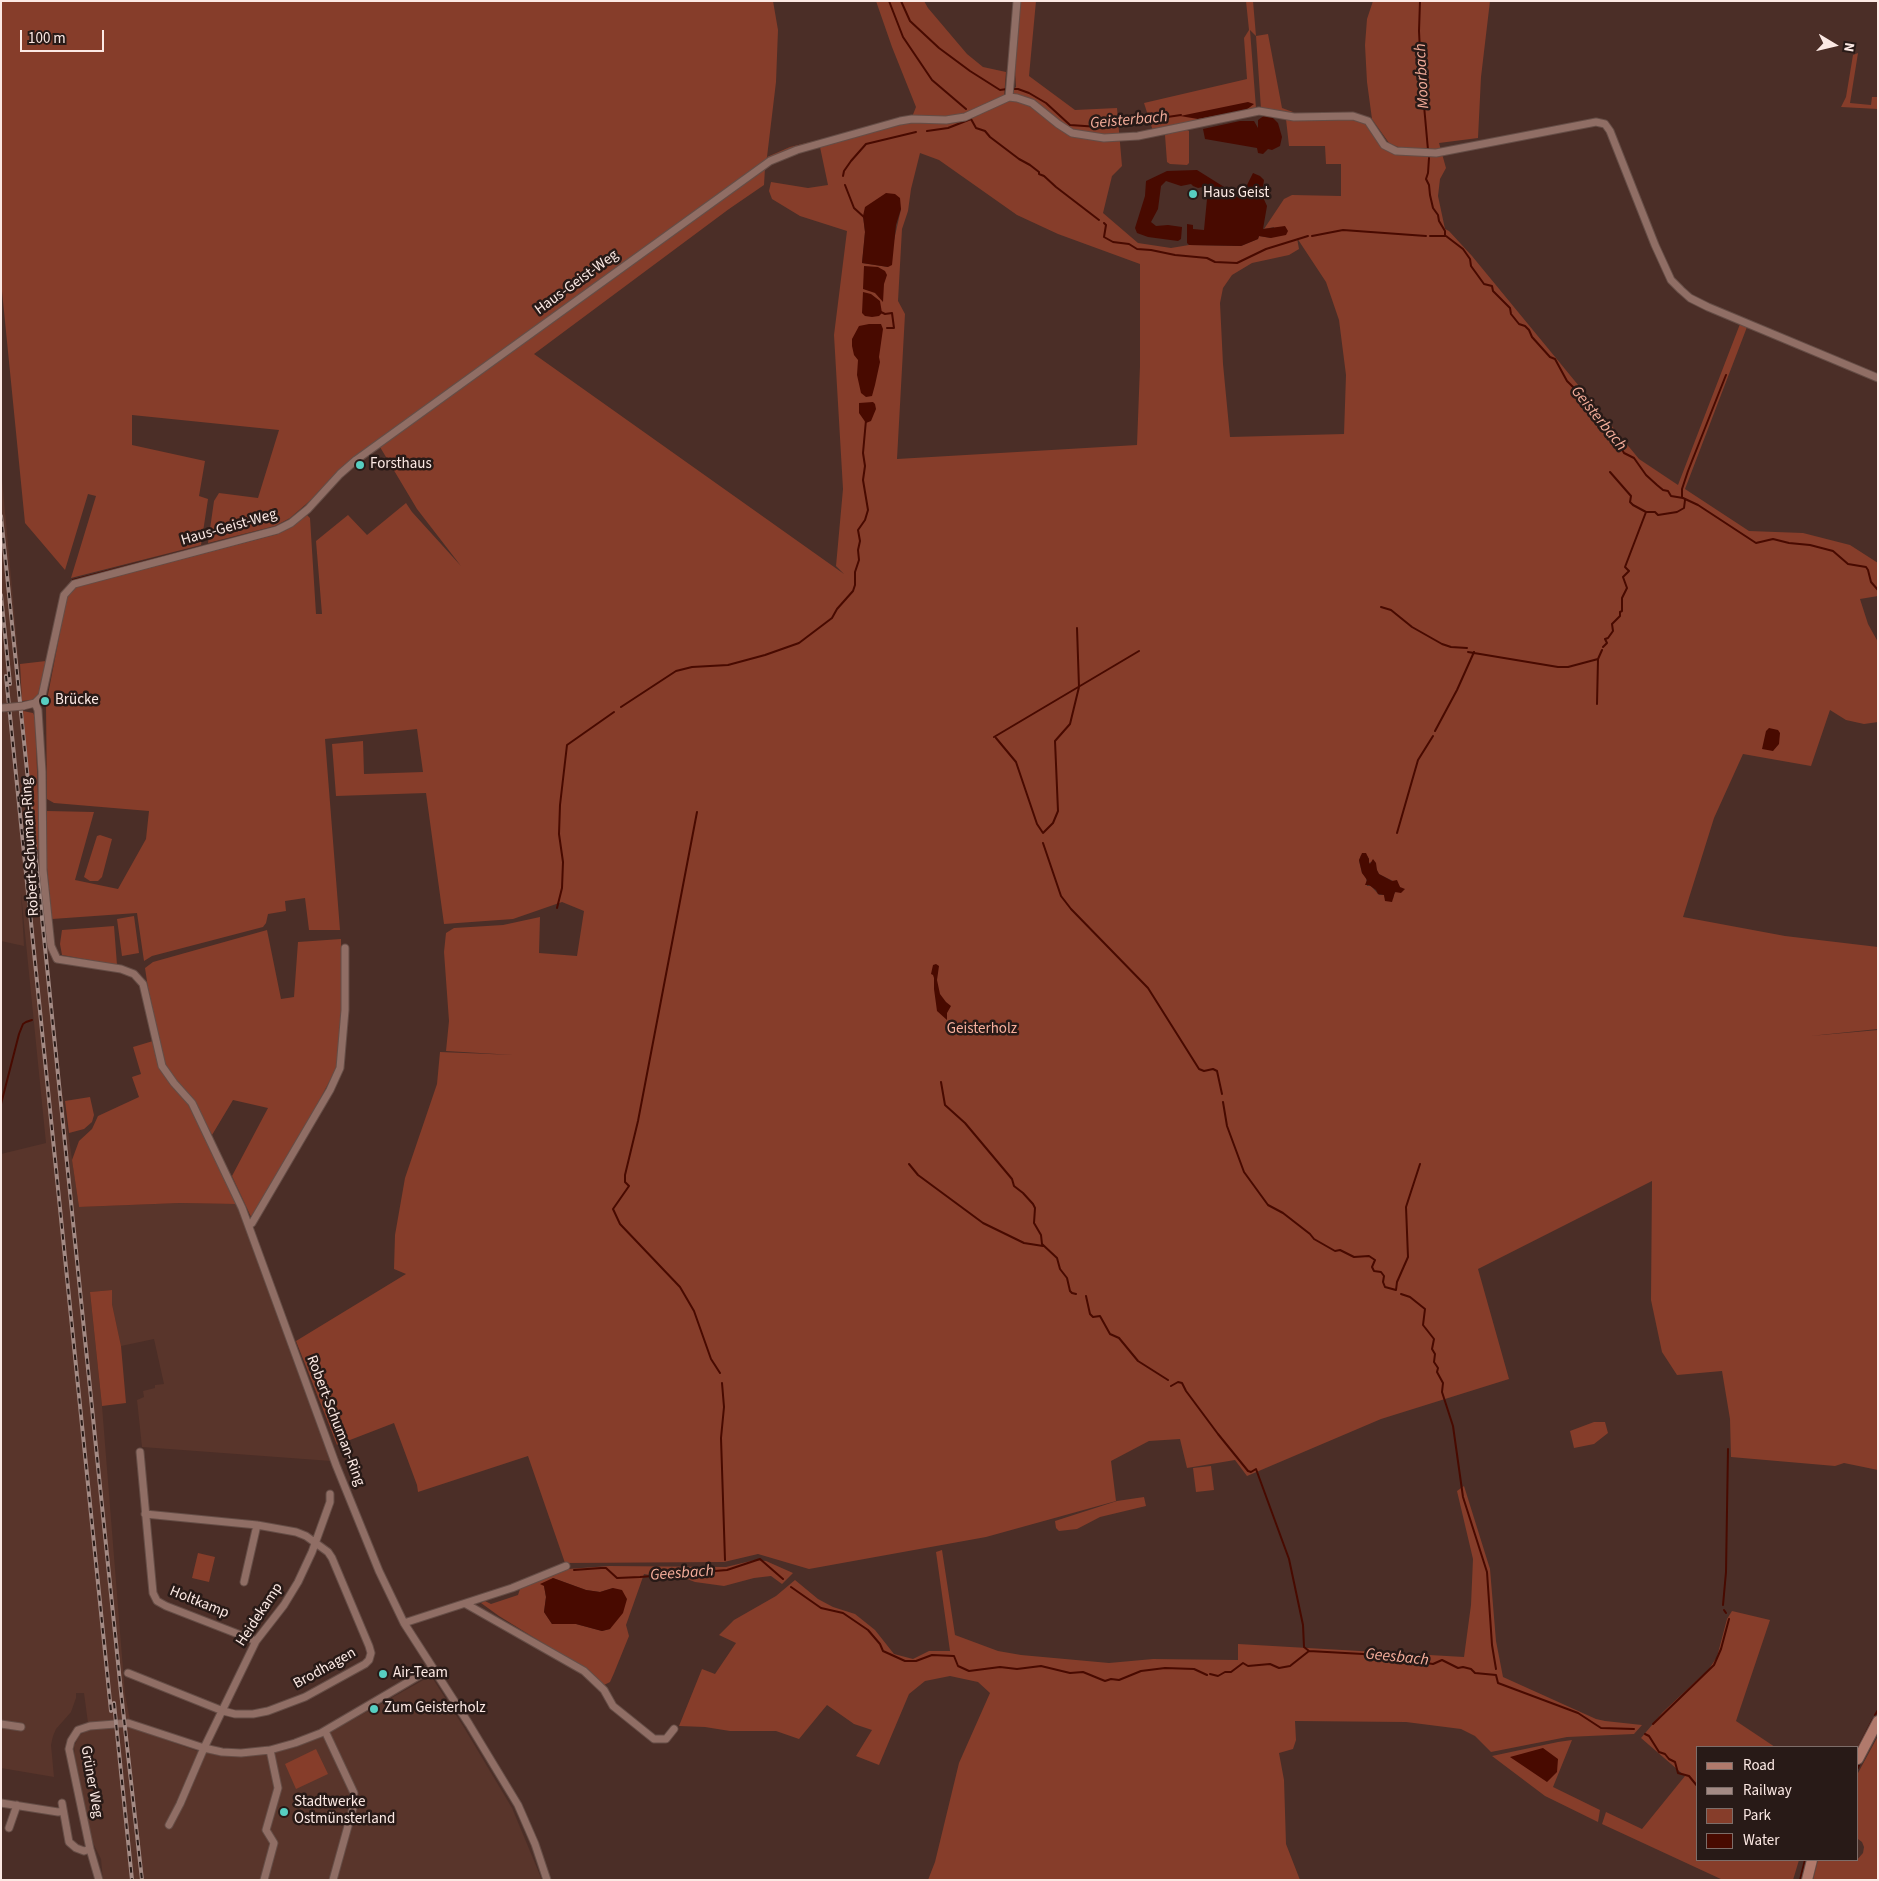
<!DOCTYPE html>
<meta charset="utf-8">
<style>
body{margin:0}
#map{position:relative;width:1879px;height:1881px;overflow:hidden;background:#4b2e27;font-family:"Source Sans 3",sans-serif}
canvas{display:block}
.frame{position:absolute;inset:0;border:2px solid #fce9e4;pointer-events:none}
.legend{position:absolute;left:1696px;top:1746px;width:162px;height:115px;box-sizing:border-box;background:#281a17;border:1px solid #7d6d69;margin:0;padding:6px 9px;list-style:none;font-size:15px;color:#fce9e4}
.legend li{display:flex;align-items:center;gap:10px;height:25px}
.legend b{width:25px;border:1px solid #7d6d69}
.north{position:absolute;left:1809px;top:20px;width:50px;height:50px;-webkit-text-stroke:4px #281a17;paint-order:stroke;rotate:99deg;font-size:14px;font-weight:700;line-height:20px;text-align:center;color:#fce9e4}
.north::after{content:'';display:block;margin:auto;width:18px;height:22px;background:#fce9e4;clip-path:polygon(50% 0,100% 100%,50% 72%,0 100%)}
.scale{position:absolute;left:20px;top:30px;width:84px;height:22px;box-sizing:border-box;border:2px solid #fce9e4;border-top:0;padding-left:6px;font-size:15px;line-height:18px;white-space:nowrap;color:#fce9e4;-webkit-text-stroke:4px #281a17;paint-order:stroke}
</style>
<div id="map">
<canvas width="1879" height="1881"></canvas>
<div class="frame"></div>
<ul class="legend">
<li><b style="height:6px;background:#b17a6c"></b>Road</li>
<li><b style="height:6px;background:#a38a84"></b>Railway</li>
<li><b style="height:14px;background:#863d2a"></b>Park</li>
<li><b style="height:14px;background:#480a00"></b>Water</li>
</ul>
<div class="north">N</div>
<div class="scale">100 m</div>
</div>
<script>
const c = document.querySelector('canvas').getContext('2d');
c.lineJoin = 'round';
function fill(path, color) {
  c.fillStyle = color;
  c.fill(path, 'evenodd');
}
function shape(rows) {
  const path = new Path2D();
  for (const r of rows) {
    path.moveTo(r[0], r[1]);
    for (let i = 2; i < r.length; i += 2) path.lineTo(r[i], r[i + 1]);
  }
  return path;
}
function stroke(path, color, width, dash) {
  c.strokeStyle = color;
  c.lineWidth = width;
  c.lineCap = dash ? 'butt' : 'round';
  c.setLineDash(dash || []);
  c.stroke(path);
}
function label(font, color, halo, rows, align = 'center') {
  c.font = font + ' "Source Sans 3",sans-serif';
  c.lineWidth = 5;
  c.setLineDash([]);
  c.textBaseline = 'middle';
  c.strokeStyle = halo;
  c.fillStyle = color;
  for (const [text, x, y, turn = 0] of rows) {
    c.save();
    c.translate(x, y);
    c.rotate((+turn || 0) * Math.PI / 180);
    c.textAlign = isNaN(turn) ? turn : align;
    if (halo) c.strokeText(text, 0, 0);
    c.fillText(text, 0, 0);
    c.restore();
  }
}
const built = shape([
 [1,468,36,849,61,1084,79,1207,180,1203,236,1204,252,1241,331,1461,142,1447,137,1400,144,1397,143,1391,155,1388,155,1385,164,1384,154,1339,121,1346,112,1304,112,1290,90,1292,102,1406,125,1694,130,1720,88,1723,84,1693,76,1693,76,1698,71,1712,56,1729,53,1736,51,1745,54,1777,1,1768,1,1154,46,1143,21,893,24,946,1,941,1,714,3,713,1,702],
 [427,1678,433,1679,463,1726,512,1808,542,1880,103,1880,101,1859,90,1837,75,1756,74,1746,80,1735,90,1729,127,1726,197,1751,221,1756,269,1754,296,1747,322,1737]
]);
const green = shape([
 [1,1,773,1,778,30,776,82,767,157,790,147,912,117,916,107,892,47,876,1,924,1,928,8,967,54,983,67,1006,72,1004,97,1016,87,1014,56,1021,1,1036,1,1029,76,1075,110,1117,108,1122,166,1112,176,1103,213,1138,243,1171,248,1189,245,1241,246,1258,239,1259,236,1271,238,1274,227,1264,229,1284,199,1292,195,1341,196,1341,164,1326,164,1325,146,1289,146,1286,119,1352,118,1367,122,1395,153,1408,148,1398,147,1389,143,1372,119,1367,82,1365,45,1367,19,1373,1,1490,1,1481,77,1478,138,1439,143,1446,168,1440,179,1438,196,1445,229,1449,231,1472,256,1639,459,1678,485,1740,324,1747,327,1685,489,1749,531,1803,533,1850,545,1878,563,1878,596,1860,599,1868,624,1878,642,1878,722,1864,724,1846,720,1830,710,1811,766,1743,754,1714,818,1683,917,1785,936,1878,947,1878,1029,1810,1036,1878,1030,1878,1470,1844,1463,1835,1466,1731,1457,1730,1419,1722,1371,1677,1375,1662,1352,1651,1300,1652,1181,1478,1269,1509,1379,1381,1419,1247,1476,1235,1460,1187,1468,1180,1439,1149,1441,1111,1461,1116,1501,986,1537,809,1569,758,1554,724,1562,565,1563,528,1456,418,1492,417,1485,394,1423,337,1445,296,1341,406,1274,394,1269,395,1235,405,1178,437,1084,440,1052,514,1055,446,1051,449,1021,444,952,446,933,454,928,503,925,540,917,539,953,577,956,584,911,562,902,513,919,444,924,426,793,336,796,332,744,363,741,364,774,423,772,417,729,325,739,340,930,309,930,305,898,285,901,286,911,268,914,266,923,263,927,152,956,144,961,137,913,52,919,47,868,47,811,94,812,75,880,118,889,146,839,149,811,54,803,47,799,46,705,67,596,72,588,278,534,293,526,307,515,310,518,316,614,322,614,316,541,348,515,367,535,406,503,412,512,461,566,417,509,380,447,765,168,764,185,729,209,534,354,844,574,836,566,843,489,834,335,847,231,800,216,772,199,769,191,771,182,808,188,828,185,820,147,797,152,783,158,767,157,766,161,373,444,338,471,312,499,290,518,275,526,208,543,214,501,219,493,258,498,279,430,132,415,132,445,205,461,199,496,208,499,201,545,71,578,96,496,88,494,65,570,25,523,1,281],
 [920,153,939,160,1017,215,1058,234,1140,264,1140,366,1137,445,897,459,905,314,898,301,902,229,908,211,911,189],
 [901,209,888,267,862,263,865,232,863,216],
 [1297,238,1326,282,1339,320,1346,375,1344,434,1230,437,1223,364,1220,303,1223,288,1232,275,1252,263,1289,255,1299,249],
 [1361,855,1367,856,1369,859,1368,863,1372,862,1379,874,1397,883,1400,887,1394,894,1393,899,1385,898,1384,895,1379,895,1371,886,1367,886,1366,877,1362,873,1359,861],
 [1246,1,1253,1,1256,36,1268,34,1282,108,1293,112,1278,113,1261,109,1256,36,1250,30,1256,108,1248,111,1153,131,1144,103,1247,79,1244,38,1249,30],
 [1858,53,1850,103,1871,105,1872,97,1878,97,1878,109,1841,107,1846,97,1853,55],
 [1185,129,1189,131,1189,163,1187,165,1170,164,1167,162,1165,135],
 [46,661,39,694,32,700,22,701,20,664],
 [23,711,33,713,35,717,40,850,36,849],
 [100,835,112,839,102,877,98,881,90,881,84,877,97,836],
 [134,916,139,953,122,956,117,919],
 [114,926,117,965,62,955,60,944,62,930],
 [267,930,281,999,294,997,298,942,341,939,342,1011,337,1067,310,1118,252,1219,232,1176,268,1108,233,1100,212,1135,194,1101,175,1081,165,1065,148,988,145,968,153,962],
 [153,1041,160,1069,190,1105,236,1204,180,1203,79,1207,72,1160,79,1141,92,1129,98,1116,139,1097,132,1077,141,1074,133,1047],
 [90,1097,94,1115,92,1122,84,1129,69,1133,65,1101],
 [112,1290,112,1304,121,1346,126,1403,102,1406,90,1292],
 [1594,1422,1605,1422,1608,1433,1594,1444,1574,1448,1570,1431],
 [1211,1466,1214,1490,1196,1492,1193,1468],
 [1464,1486,1490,1569,1496,1641,1503,1677,1596,1719,1605,1721,1642,1725,1634,1734,1567,1737,1491,1752,1475,1736,1461,1729,1406,1722,1295,1721,1296,1740,1293,1749,1279,1753,1284,1780,1286,1844,1300,1880,928,1880,935,1862,959,1763,990,1693,978,1682,950,1676,925,1681,909,1694,879,1765,856,1756,872,1730,854,1724,827,1705,799,1739,776,1731,730,1731,705,1727,679,1726,702,1669,715,1674,736,1643,719,1635,734,1620,776,1596,795,1580,818,1599,833,1607,855,1614,875,1630,894,1654,913,1659,929,1651,950,1651,936,1552,942,1550,955,1635,998,1651,1021,1655,1109,1663,1153,1659,1238,1660,1238,1644,1464,1657,1471,1605,1473,1559,1457,1491],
 [1144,1497,1146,1506,1100,1517,1077,1529,1059,1531,1056,1528,1055,1521,1117,1501],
 [198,1553,215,1557,209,1582,192,1578],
 [755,1560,766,1561,793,1573,782,1584,771,1576,754,1578,724,1586,695,1582,679,1576,668,1578,644,1574,626,1625,629,1636,614,1673,610,1682,604,1685,585,1669,499,1616,481,1603,485,1601,491,1604,518,1595,520,1589,568,1569,609,1566,726,1567],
 [553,1578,586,1590,600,1592,613,1588,610,1629,602,1631,576,1624,552,1624,544,1612,546,1597,544,1586],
 [1732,1611,1770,1620,1736,1721,1775,1747,1698,1747,1698,1860,1799,1860,1793,1880,1723,1880,1602,1824,1606,1812,1642,1829,1685,1776,1641,1738,1663,1712,1709,1669,1717,1657,1727,1619],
 [1878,1736,1878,1880,1813,1880,1818,1860,1856,1861,1863,1853,1864,1847,1862,1842,1858,1839,1858,1773],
 [1572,1740,1553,1787,1600,1810,1598,1822,1545,1796,1492,1756,1558,1742],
 [316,1749,328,1774,296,1789,285,1764]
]);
const water = shape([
 [1248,102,1254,104,1246,110,1198,119,1180,116],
 [1265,115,1272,117,1278,123,1282,137,1280,146,1272,150,1268,149,1263,154,1258,153,1257,148,1205,139,1203,129,1240,121,1254,121,1258,128,1258,120],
 [1197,170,1229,190,1230,193,1241,199,1244,197,1243,193,1253,173,1260,176,1264,180,1262,195,1267,206,1263,229,1285,226,1288,231,1286,235,1271,238,1259,236,1258,239,1241,246,1189,245,1187,243,1187,224,1193,225,1193,229,1204,230,1207,199,1204,199,1203,195,1205,190,1203,187,1198,188,1193,186,1191,184,1181,186,1166,181,1161,186,1158,209,1151,222,1156,226,1168,225,1182,227,1181,239,1178,241,1148,237,1137,233,1135,228,1145,196,1146,181,1167,171],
 [886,193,895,194,900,198,901,209,896,225,892,265,888,267,862,263,865,232,863,216,865,207],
 [864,266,878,267,885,271,887,275,884,284,883,302,875,293,863,289],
 [863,292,871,294,880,301,882,313,879,316,872,317,865,316,862,313],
 [869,324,881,324,883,329,879,357,880,362,875,385,872,396,866,397,861,393,857,375,858,360,854,355,852,346,852,339,859,326],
 [873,402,875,404,876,409,871,421,866,423,859,413,859,403],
 [1769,728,1778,730,1780,733,1779,744,1773,751,1762,749,1766,731],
 [1362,853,1366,853,1369,859,1369,863,1370,864,1373,859,1376,863,1377,870,1379,874,1392,881,1397,880,1400,887,1405,889,1401,893,1395,892,1392,902,1385,901,1384,895,1378,894,1376,890,1369,885,1365,885,1367,880,1362,873,1359,860],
 [936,964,939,966,937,980,940,994,946,1002,951,1006,947,1013,947,1020,937,1011,934,989,934,978,933,975,931,974,933,965],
 [553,1578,586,1590,600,1592,613,1588,622,1590,627,1599,623,1613,610,1629,602,1631,576,1624,552,1624,544,1612,546,1597,544,1586,540,1584],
 [1543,1748,1558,1759,1557,1772,1547,1782,1510,1757]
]);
const stream = shape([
 [889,1,903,37,932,80,966,109],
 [901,1,910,21,939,48,970,71,1000,90,1007,89],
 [1420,1,1419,31,1421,72,1428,150],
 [1012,89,1018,89,1029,93,1046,103,1070,125,1099,127,1181,115],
 [927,131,948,128,971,119,976,128,985,131,990,137,1019,159,1030,165,1039,172,1039,174,1044,176,1056,187,1099,220],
 [1429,158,1428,173,1426,179,1429,185,1430,195,1433,208,1438,215,1439,221,1445,231,1445,236],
 [843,176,844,171,851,161,866,144,916,132],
 [845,185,854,208,865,218],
 [1104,223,1106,225,1104,237,1113,242,1129,244,1137,249,1151,250,1175,255,1207,258,1215,262,1237,263,1266,249,1308,236],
 [1312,236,1343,230,1426,236],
 [1430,236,1446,236,1463,249,1470,259,1471,266,1484,284,1492,286,1493,291,1510,308,1511,314,1519,324,1525,326,1529,330,1532,337,1550,357,1555,359,1567,381,1582,396,1587,406,1595,411,1605,428,1615,437,1624,453,1634,458,1646,475,1657,485,1663,490,1668,491,1671,496,1683,498,1698,505,1756,543,1773,539,1789,543,1810,545,1833,551,1848,564,1866,567,1868,570,1871,582,1878,590],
 [881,312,885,314,892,313,894,328,887,328],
 [1610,472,1631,496,1630,502,1633,505,1646,512],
 [1682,497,1682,489,1688,471,1726,375],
 [73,580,201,547],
 [1381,607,1391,610,1412,627,1442,644,1451,647,1467,648],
 [1603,647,1607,643,1605,639,1608,638,1613,631,1612,624,1620,616,1620,612,1622,611,1622,598,1627,588,1623,577,1629,571,1625,567,1646,512,1655,512,1658,515,1677,512,1684,508,1685,500],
 [1468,652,1558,667,1568,667,1598,659,1602,650],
 [1597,704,1598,659],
 [621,707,676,671,692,667,728,665,765,655,799,643,832,618,837,609,853,591,855,585,855,572,859,560,858,550,860,541,858,530,865,520,868,510,863,480,865,466,863,453,866,420],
 [1435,731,1457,690,1474,652],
 [994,737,1139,651],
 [996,738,1016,762,1037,824,1043,833,1053,823,1058,811,1055,741,1070,724,1079,687,1077,628],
 [697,812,638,1121,625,1175,625,1182,629,1186,613,1209,620,1224,680,1287,694,1311,711,1359,720,1373],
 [1397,833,1418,760,1433,736],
 [1043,843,1061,896,1071,909,1148,988,1199,1069,1204,1071,1213,1069,1217,1071,1222,1094],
 [557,908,562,888,563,862,559,834,560,805,567,745,614,712],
 [941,1082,945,1105,965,1123,1012,1179,1014,1186,1023,1193,1033,1204,1035,1208,1034,1223,1041,1235,1042,1244,1057,1258,1060,1269,1067,1278,1070,1291,1072,1293,1076,1294],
 [1223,1102,1227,1126,1244,1172,1268,1205,1283,1213,1310,1234,1314,1239,1335,1251,1340,1250,1354,1257,1369,1256,1375,1260,1372,1267,1374,1271,1381,1272,1384,1276,1383,1282,1385,1287,1396,1290,1397,1282,1408,1257,1406,1207,1420,1164],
 [1,1104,19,1034,23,1024,26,1022,32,1020],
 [909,1164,918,1175,983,1223,1024,1243,1043,1246],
 [1401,1294,1410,1297,1425,1309,1423,1325,1434,1339,1432,1349,1435,1354,1434,1362,1438,1368,1437,1372,1443,1383,1442,1392,1453,1426,1463,1497,1487,1572,1492,1645,1496,1669],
 [1086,1296,1090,1314,1093,1317,1100,1316,1110,1334,1119,1338,1138,1361,1168,1380],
 [722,1383,724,1407,721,1438,725,1560],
 [1171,1386,1178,1382,1182,1383,1186,1391,1218,1434,1248,1471,1251,1472,1256,1469,1289,1559,1303,1625,1304,1647,1309,1651],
 [574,1570,601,1568,606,1568,617,1578,640,1577,727,1570,760,1559,783,1579],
 [791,1587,821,1608,843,1613,868,1630,880,1644,883,1651,905,1661,916,1661,932,1655,954,1656,958,1666,969,1671,1000,1667,1017,1669,1041,1666,1070,1673,1083,1672,1105,1681,1111,1679,1119,1680,1141,1671,1165,1668,1194,1669,1207,1675],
 [1723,1605,1726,1572,1728,1449],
 [1724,1610,1726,1613],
 [1210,1674,1218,1676,1225,1672,1231,1672,1243,1663,1248,1666,1270,1664,1279,1668,1290,1666,1309,1651,1363,1654,1370,1656,1383,1655,1388,1659,1405,1663,1412,1661,1433,1664,1442,1660,1458,1668,1463,1667,1471,1669,1475,1673,1496,1675,1498,1683,1578,1713,1601,1728,1634,1729],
 [1875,1715,1878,1710],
 [1653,1724,1714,1665,1721,1649,1729,1619],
 [1645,1734,1649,1736,1659,1752,1665,1754,1669,1759,1675,1762,1678,1773,1689,1776,1698,1787],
 [1858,1748,1873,1719],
 [1858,1768,1860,1763],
 [1800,1880,1805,1860]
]);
const minor = shape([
 [1009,97,1017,1],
 [35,703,38,710,42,772,43,870,51,946,57,959,121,969,134,974,143,984,162,1066,174,1083,192,1103,242,1208,336,1465,379,1571,404,1623,469,1724,518,1805,535,1844,547,1880],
 [23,706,35,703,42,696,64,595,74,584,277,530,291,523,308,509,340,474,356,460,770,161,797,150,900,121,912,119,946,120,965,117,1009,97,1017,98,1032,103,1058,124,1072,133,1104,138,1138,136,1259,111,1294,117,1353,116,1368,121,1384,145,1396,151,1436,153,1596,122,1605,124,1610,131,1655,245,1671,280,1681,290,1690,298,1708,307,1878,378],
 [249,1225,252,1223,330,1090,340,1068,345,1010,345,948],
 [140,1452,153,1593,157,1601,166,1606,256,1641],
 [244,1582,257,1525],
 [466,1604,584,1671,604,1690,613,1706,654,1739,666,1739,674,1729],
 [404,1623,512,1588,566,1566],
 [128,1673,223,1711,235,1714,253,1714,268,1711,305,1697,365,1664,369,1660,371,1653,369,1646,332,1558,328,1552,306,1536,296,1532,257,1525,145,1514],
 [1,1724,21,1727],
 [325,1731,354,1793,353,1808,333,1880],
 [1,1803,58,1812,63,1811],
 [62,1803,69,1842,76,1848,84,1851,90,1849],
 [169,1825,180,1804,204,1748,256,1641,284,1605,298,1582,312,1552,330,1502,330,1494],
 [9,1828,17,1805],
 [99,1880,90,1849,69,1749,71,1741,78,1730,90,1726,128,1723,204,1748,222,1752,241,1753,270,1750,295,1743,321,1733,432,1668],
 [264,1880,274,1843,266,1830,278,1788,270,1750]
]);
const secondary = shape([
 [1858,1759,1878,1721],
 [1807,1880,1812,1860]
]);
const rail = shape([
 [1,516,121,1692,142,1880],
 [1,595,10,684],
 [6,676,111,1711],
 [114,1703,132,1880]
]);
const minorBridge = shape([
 [2,708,23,706]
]);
const markers = [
 [1193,194,5,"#57cec1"],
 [360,465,5,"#57cec1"],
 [45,701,5,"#57cec1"],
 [383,1674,5,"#57cec1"],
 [374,1709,5,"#57cec1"],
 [284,1812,5,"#57cec1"]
];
const poiNames = [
 ["Haus Geist",1203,194],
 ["Forsthaus",370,465],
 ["Brücke",55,701],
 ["Air-Team",393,1674],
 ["Zum Geisterholz",384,1709],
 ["Stadtwerke",294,1803],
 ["Ostmünsterland",294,1820]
];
const streetNames = [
 ["Haus-Geist-Weg",577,283,-36],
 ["Haus-Geist-Weg",229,528,-16],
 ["Robert-Schuman-Ring",31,847,-93],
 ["Robert-Schuman-Ring",335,1421,69],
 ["Holtkamp",199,1603,22],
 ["Heidekamp",260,1615,-57],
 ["Brodhagen",325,1669,-29],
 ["Grüner Weg",91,1782,80]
];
const parkNames = [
 ["Geisterholz",982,1030]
];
const waterNames = [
 ["Moorbach",1423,76,-93],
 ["Geisterbach",1129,121,-5],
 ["Geisterbach",1598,419,51],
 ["Geesbach",682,1574,-4],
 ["Geesbach",1397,1658,6]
];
fill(built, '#59352b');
fill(green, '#863d2a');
fill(water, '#480a00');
stroke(stream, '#480a00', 2);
stroke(minor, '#654d46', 9);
stroke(secondary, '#654d46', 12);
stroke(minor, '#906e65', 7);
stroke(secondary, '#b17a6c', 10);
stroke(rail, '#a38a84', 4);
stroke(rail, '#281a17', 2, [5.5]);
stroke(minorBridge, '#654d46', 9, []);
stroke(minorBridge, '#906e65', 7);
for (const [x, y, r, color] of markers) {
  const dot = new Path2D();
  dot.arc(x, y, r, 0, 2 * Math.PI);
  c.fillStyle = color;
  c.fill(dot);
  stroke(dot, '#281a17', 2);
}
label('15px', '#fce9e4', '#281a17', poiNames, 'left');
label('15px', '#fce9e4', '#281a17', streetNames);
label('15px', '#f9b19e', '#281a17', parkNames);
label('italic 16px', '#f6ae9b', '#281a17', waterNames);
</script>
